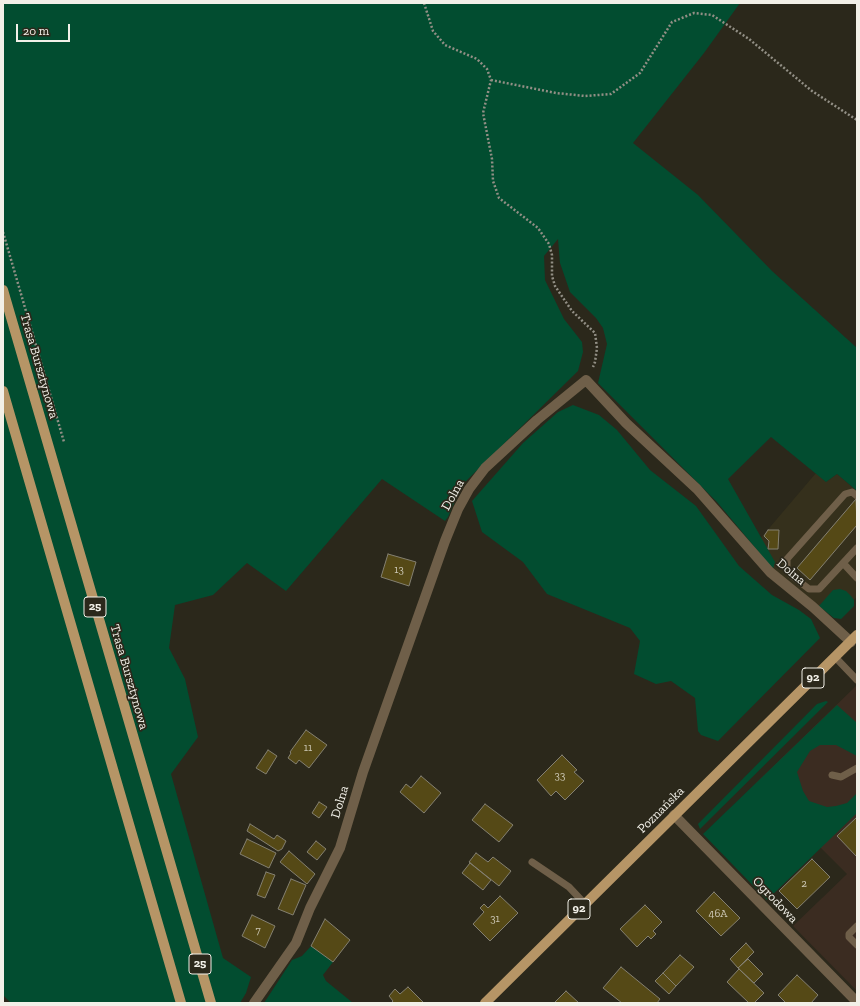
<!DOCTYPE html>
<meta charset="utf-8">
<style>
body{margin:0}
#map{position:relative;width:860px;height:1006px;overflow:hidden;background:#2b281b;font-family:"Zilla Slab",serif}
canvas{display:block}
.frame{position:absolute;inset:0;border:4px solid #f2f0e8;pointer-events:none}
.scale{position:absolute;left:16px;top:24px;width:54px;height:18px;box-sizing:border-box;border:2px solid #f2f0e8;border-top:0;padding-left:5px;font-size:12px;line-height:14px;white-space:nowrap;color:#f2f0e8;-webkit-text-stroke:3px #2b281b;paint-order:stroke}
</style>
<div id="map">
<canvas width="860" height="1006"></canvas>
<div class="frame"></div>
<div class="scale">20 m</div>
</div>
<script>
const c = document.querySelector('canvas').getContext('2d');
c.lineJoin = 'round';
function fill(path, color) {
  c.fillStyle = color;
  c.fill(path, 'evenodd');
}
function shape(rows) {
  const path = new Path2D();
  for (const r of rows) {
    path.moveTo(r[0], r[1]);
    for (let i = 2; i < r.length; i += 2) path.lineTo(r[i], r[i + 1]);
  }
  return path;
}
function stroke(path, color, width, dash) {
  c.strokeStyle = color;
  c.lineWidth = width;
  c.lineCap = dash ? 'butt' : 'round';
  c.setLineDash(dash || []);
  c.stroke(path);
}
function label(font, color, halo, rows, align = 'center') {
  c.font = font + ' "Zilla Slab",serif';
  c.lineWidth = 3.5;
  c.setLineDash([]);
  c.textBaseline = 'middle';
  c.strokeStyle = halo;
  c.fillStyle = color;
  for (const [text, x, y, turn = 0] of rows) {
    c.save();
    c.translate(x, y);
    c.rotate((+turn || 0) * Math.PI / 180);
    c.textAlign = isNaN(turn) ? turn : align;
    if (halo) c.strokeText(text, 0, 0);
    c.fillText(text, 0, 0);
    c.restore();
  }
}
const built = shape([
 [816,473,826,482,837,474,857,491,857,597,834,618,773,569,754,546]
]);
const industrial = shape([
 [857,685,857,991,793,926,847,874,756,783]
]);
const green = shape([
 [3,3,740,3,704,53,633,143,698,195,772,271,857,348,857,491,837,474,826,482,771,437,728,479,775,562,773,569,717,502,598,383,607,344,603,328,596,318,570,292,560,263,558,239,544,256,545,280,564,319,582,342,583,352,578,371,462,485,448,517,445,521,382,479,286,591,247,563,213,595,175,605,169,648,185,679,198,737,171,774,223,958,251,977,246,993,240,1003,11,1003,3,995],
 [573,405,599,415,617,430,650,470,696,506,739,566,772,595,799,610,811,619,820,638,718,741,701,735,698,731,695,698,671,681,656,684,634,674,640,641,630,628,547,594,523,562,482,532,472,501,523,443,558,412],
 [840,589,846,591,851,596,854,600,854,606,841,619,834,618,819,606,833,590],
 [826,701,828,702,700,829,698,824,817,704],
 [837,705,857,723,857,756,836,745,820,745,810,751,797,772,803,791,809,801,827,807,836,806,847,803,857,793,857,813,767,900,703,834],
 [311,946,333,962,323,975,326,981,353,1003,264,1003,292,960,302,956]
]);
const building = shape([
 [856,499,857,525,810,580,797,568,856,499],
 [768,530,779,530,778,549,768,549,769,541,764,536,768,530],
 [388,554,416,562,409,586,381,577,388,554],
 [306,730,327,745,309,768,299,760,296,764,288,758,291,753,290,752,306,730],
 [268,750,277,756,266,774,256,768,268,750],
 [562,755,577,770,574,772,584,781,565,800,556,791,551,796,537,780,562,755],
 [421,776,441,793,424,813,400,792,406,784,411,788,421,776],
 [319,802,327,807,319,818,312,813,319,802],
 [485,804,513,825,499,842,472,820,485,804],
 [857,817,857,857,837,836,857,817],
 [250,824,274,839,277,835,286,841,282,849,278,851,247,831,250,824],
 [247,839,276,853,269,868,240,854,247,839],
 [316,841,326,849,317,860,307,852,316,841],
 [289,851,315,874,307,884,280,862,289,851],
 [476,853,488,862,493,857,511,871,499,886,469,862,476,853],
 [812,859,830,877,797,909,779,891,812,859],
 [470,863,491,880,483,890,462,873,470,863],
 [266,872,275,875,265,898,257,895,266,872],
 [291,879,306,885,293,915,278,909,291,879],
 [714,892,740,918,721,936,696,911,714,892],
 [500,896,518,913,490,941,473,924,484,912,480,908,484,904,488,908,500,896],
 [645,905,662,922,653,931,656,934,651,939,648,936,637,947,620,929,645,905],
 [252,915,275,926,265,948,242,936,252,915],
 [325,919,350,940,333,962,311,946,325,919],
 [746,943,754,952,738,968,730,959,746,943],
 [680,955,694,967,676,986,663,973,680,955],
 [748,959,763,974,754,983,738,968,748,959],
 [621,967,660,999,657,1003,622,1003,603,988,621,967],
 [739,969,764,993,754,1003,749,1003,727,982,739,969],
 [663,973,676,986,669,994,655,981,663,973],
 [797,975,818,995,811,1003,786,1003,778,995,797,975],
 [408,987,424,1003,391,1003,393,1001,389,996,395,989,400,994,408,987],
 [566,991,579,1003,554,1003,566,991]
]);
const path = shape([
 [424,3,433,31,445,45,477,59,487,69,491,80,483,113,492,159,493,181,499,198,538,228,549,244,552,255,552,276,555,286,572,311,595,333,597,348,595,362,593,367],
 [491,80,556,93,585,96,611,94,640,73,672,22,694,13,712,15,749,39,812,91,857,120],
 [3,232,64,442]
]);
const lane = shape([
 [857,496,852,492,845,494,787,559,787,568,791,575,809,589,819,589,857,548],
 [843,563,857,578],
 [835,657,857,680],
 [832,775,841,777,857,768],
 [532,862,569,887,585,904],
 [857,926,849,934,849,937,857,945]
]);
const street = shape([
 [674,815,857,1002],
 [254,1003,296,943,310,908,340,848,363,772,445,541,458,509,469,489,485,468,537,420,586,380,626,423,697,489,770,572,813,607,851,642]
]);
const primary = shape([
 [3,290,211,1003],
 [3,391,181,1003],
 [485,1003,857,635]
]);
const numberNames = [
 ["13",399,570],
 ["11",308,748],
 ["33",560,776],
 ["2",804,884],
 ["46A",718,914],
 ["31",495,919],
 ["7",258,931]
];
const shields = [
 [95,607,22],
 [813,678,22],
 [579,909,22],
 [200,964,22]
];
const shieldNames = [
 ["25",95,607],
 ["92",813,678],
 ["92",579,909],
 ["25",200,964]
];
const streetNames = [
 ["Trasa Bursztynowa",39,366,74],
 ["Dolna",453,495,-61],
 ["Dolna",791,572,40],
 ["Trasa Bursztynowa",129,677,74],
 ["Dolna",340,802,-73],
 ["Poznańska",661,810,-45],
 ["Ogrodowa",775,900,46]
];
fill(built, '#35301c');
fill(industrial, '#3b2c21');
fill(green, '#024d30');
fill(building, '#554916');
stroke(building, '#848071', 1);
stroke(path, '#928f85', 2.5, [2, 2]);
stroke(lane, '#6f5f49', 7);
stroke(street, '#6f5f49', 10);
stroke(primary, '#b69566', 10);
label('11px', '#cbc6b4', null, numberNames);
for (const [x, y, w] of shields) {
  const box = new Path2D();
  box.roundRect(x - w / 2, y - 10, w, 20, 3);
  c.fillStyle = '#2b281b';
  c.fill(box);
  stroke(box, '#f2f0e8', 1);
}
label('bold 12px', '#f2f0e8', null, shieldNames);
label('13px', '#f2f0e8', '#2b281b', streetNames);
</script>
